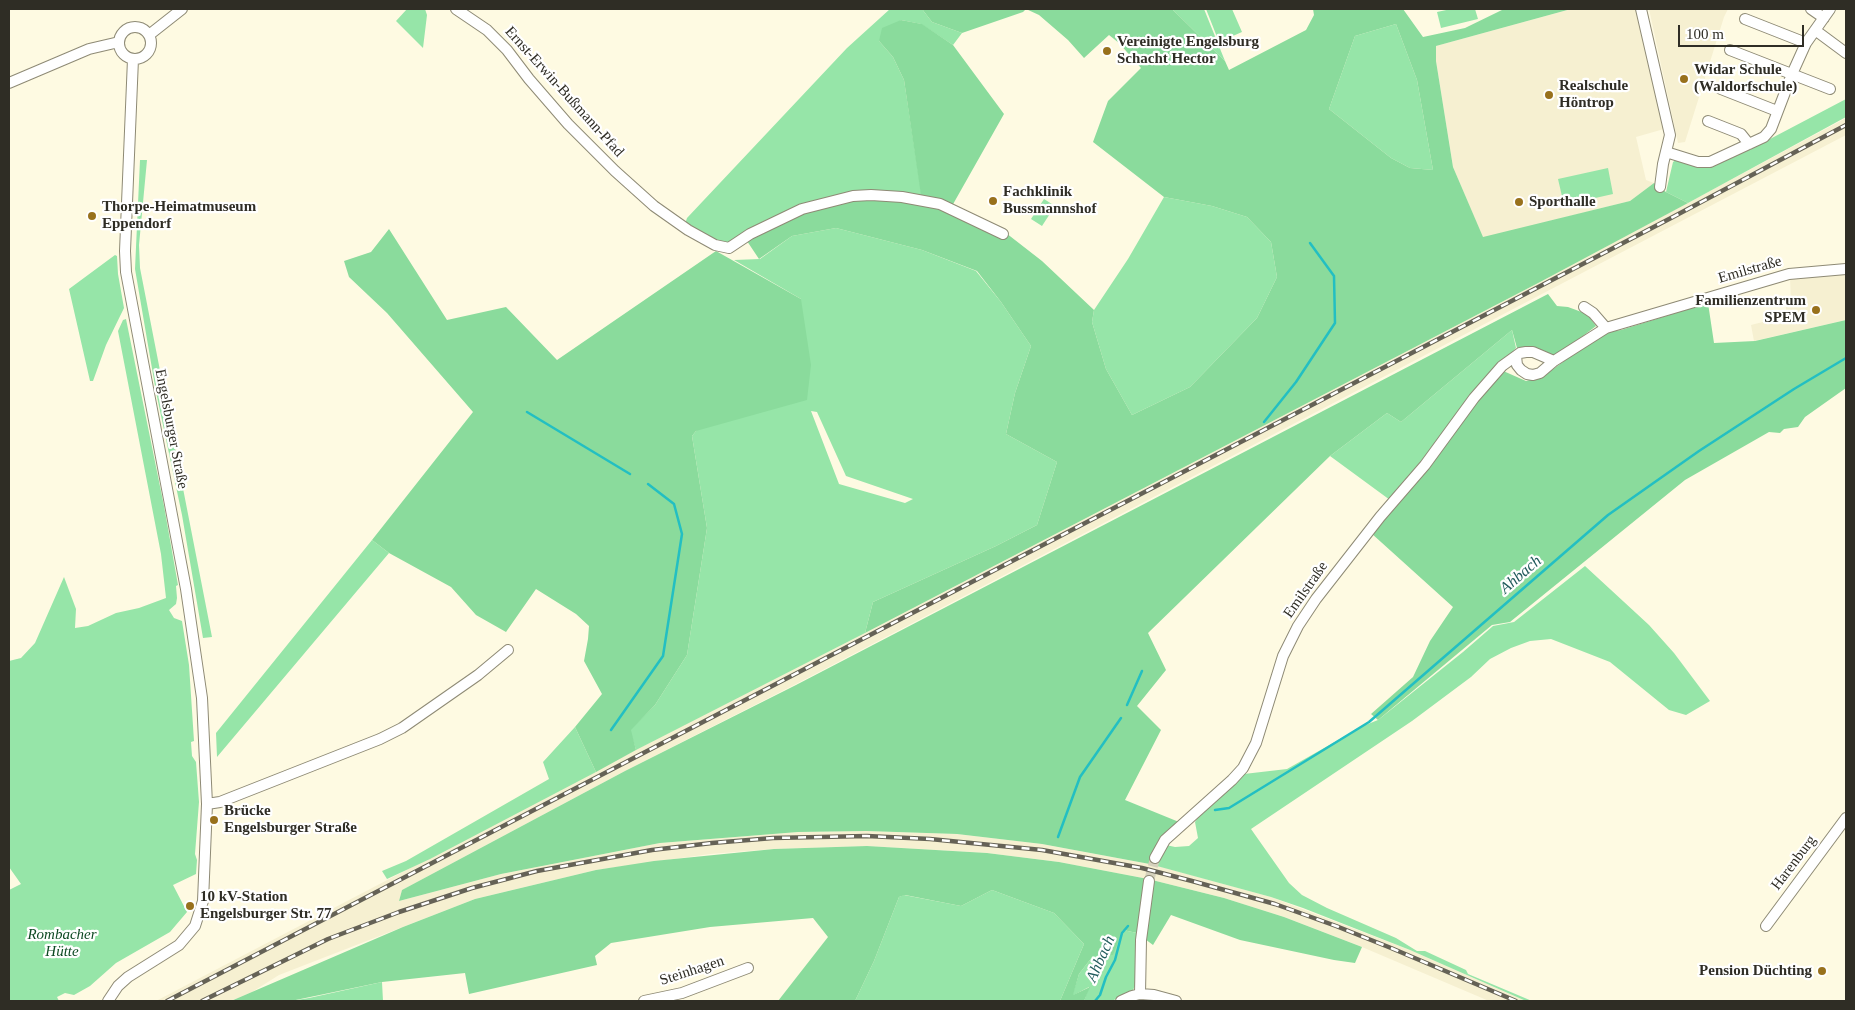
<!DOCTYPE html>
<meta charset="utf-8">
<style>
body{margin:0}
#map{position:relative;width:1855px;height:1010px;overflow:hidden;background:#fefae2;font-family:Georgia,serif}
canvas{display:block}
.frame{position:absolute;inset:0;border:10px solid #2f2d25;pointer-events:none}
.scale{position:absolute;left:1678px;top:25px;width:126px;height:22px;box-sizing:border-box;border:2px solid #2f2d25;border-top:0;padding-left:6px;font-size:15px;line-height:18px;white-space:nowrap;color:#2f2d25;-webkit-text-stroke:4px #fff;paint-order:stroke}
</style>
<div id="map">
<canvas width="1855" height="1010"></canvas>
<div class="frame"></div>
<div class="scale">100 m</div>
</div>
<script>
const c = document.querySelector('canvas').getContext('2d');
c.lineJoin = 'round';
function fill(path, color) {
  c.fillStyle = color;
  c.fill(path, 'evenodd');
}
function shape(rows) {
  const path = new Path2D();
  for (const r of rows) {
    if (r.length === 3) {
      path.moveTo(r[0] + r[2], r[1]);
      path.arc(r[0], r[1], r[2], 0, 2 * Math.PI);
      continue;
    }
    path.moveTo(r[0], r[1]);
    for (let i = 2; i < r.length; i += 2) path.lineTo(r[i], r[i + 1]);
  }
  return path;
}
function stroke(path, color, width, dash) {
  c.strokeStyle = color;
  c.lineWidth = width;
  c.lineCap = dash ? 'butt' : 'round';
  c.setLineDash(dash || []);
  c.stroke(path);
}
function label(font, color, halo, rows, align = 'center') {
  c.font = font + ' Georgia,serif';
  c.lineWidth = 4.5;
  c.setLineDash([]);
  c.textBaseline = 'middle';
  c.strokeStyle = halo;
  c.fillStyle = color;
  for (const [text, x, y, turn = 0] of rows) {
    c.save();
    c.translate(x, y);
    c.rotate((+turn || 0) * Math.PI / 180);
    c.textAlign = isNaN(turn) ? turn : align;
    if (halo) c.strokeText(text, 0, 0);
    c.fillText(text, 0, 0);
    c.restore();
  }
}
const built = shape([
 [1571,9,1638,9,1664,129,1636,137,1646,180,1654,183,1630,201,1483,238,1453,167,1436,61,1436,46],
 [1649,9,1728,9,1724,17,1685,142,1678,143],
 [1846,118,1846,135,796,684,625,771,402,890,399,901,501,874,660,843,798,832,866,831,957,834,1042,844,1155,865,1271,897,1410,950,1526,1001,1489,1001,1362,947,1284,917,1224,898,1148,879,1059,862,987,853,867,846,774,849,710,854,596,870,475,899,279,975,252,992,231,1001,227,1000,224,1001,156,1001,693,720,865,633,1542,281],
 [1846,272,1846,320,1754,341,1751,325,1786,316,1786,305,1791,304,1790,277]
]);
const green = shape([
 [407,9,425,9,427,15,423,48,396,21],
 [890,9,922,9,932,22,962,33,953,45,921,24,901,20,879,41,893,57,904,80,922,197,887,191,728,244,714,241,685,224,687,218,847,48],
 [1172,9,1204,9,1225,61],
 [1206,9,1232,9,1242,32,1219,42],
 [1451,9,1475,9,1478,19,1441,28,1437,12],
 [1396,24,1417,80,1433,170,1410,168,1391,158,1329,109,1355,36],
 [1846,99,1846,117,1688,203,1666,192,1673,162,1677,159,1705,168,1770,139],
 [140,160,147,160,139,245,140,268,212,637,203,638,182,515,156,392,135,269],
 [1608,168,1613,194,1564,205,1558,179],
 [1164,197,1212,206,1247,217,1271,242,1277,277,1257,318,1190,387,1132,415,1106,369,1092,322,1094,310,1128,259],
 [1044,199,1055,206,1042,226,1031,219],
 [836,228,922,250,976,271,1001,302,1031,346,1015,393,1006,434,1057,462,1037,525,996,546,873,602,865,633,636,750,630,730,655,705,687,655,707,528,692,436,801,299,734,260,760,259,792,236],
 [811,411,817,412,846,476,913,499,905,503,839,484],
 [115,255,117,256,118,274,124,308,106,345,93,381,90,381,69,289],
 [126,319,164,506,178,585,176,586,177,598,176,604,169,610,174,618,182,621,189,665,194,741,191,742,192,756,196,762,199,802,195,854,197,860,196,874,173,885,187,912,170,932,116,963,90,986,74,995,65,993,57,997,59,1001,9,1001,9,890,21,884,9,867,9,661,21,658,35,643,64,577,76,609,75,628,88,626,116,613,139,608,166,598,161,554,118,331,123,320],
 [1512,330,1516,348,1464,407,1390,500,1330,456,1387,413,1401,422],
 [372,540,389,553,217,757,216,733],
 [1585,566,1649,625,1674,653,1710,701,1686,715,1669,710,1610,662,1551,639,1530,641,1511,648,1490,659,1471,677,1412,721,1251,829,1289,883,1302,895,1327,908,1396,938,1417,951,1425,951,1466,970,1468,974,1532,1001,1526,1001,1410,950,1303,908,1271,897,1157,866,1166,845,1175,847,1189,846,1198,838,1195,822,1203,810,1244,774,1287,769,1363,726,1378,720,1463,652,1493,626,1514,622],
 [575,727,596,772,430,859,387,879,382,871,406,861,549,779,543,762],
 [992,890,1054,913,1084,944,1060,1001,855,1001,874,961,899,897,904,895,961,906],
 [1123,930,1137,933,1135,986,1133,990,1112,1001,1084,1001,1089,987,1072,996,1079,974,1093,956],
 [382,982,383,1001,291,1001,309,998]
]);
const forest = shape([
 [922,9,1172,9,1225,61,1229,70,1306,30,1314,15,1313,9,1403,9,1423,37,1465,28,1504,9,1571,9,1436,46,1436,61,1453,167,1483,237,1630,201,1654,183,1666,192,1688,203,1542,281,865,633,873,602,996,546,1037,525,1057,462,1006,434,1015,393,1031,346,1001,302,977,271,922,250,836,228,792,236,759,259,747,241,795,215,843,202,879,198,922,202,904,80,893,57,879,41,882,28,901,20,922,24,953,45,1004,114,952,206,1006,233,1042,261,1094,310,1092,322,1106,369,1132,415,1190,387,1257,318,1277,277,1271,242,1247,217,1212,206,1164,197,1093,142,1108,101,1141,68,1119,43,1109,35,1084,58,1068,40,1039,15,1026,9,1023,12,962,33,932,22],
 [1396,24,1417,80,1433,170,1410,168,1391,158,1329,109,1355,36],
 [389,229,447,320,506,307,557,360,716,251,801,299,811,365,807,400,696,431,692,436,707,528,687,655,655,705,631,730,636,750,596,772,575,727,602,694,584,661,588,639,589,626,576,614,536,589,506,632,476,615,451,587,389,553,372,540,473,412,387,313,349,277,344,261,371,252],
 [1548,294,1557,306,1568,307,1587,314,1596,326,1562,352,1553,355,1536,348,1517,348,1512,330,1401,422,1387,413,1330,456,1148,633,1166,670,1137,706,1161,730,1125,800,1179,822,1158,841,1155,865,1042,844,957,834,866,831,798,832,660,843,501,874,399,901,402,890,625,771,796,685],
 [1708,303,1714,343,1755,341,1846,320,1846,388,1805,417,1798,427,1784,429,1780,433,1769,432,1685,480,1510,622,1492,625,1378,720,1371,714,1413,677,1430,641,1453,607,1371,533,1501,370,1526,381,1544,376,1602,333,1621,330],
 [867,846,987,853,1059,862,1148,879,1224,898,1284,917,1362,947,1355,963,1334,960,1240,940,1171,915,1153,945,1137,933,1123,930,1113,955,1093,956,1079,974,1073,995,1090,987,1084,1001,1060,1001,1084,944,1054,913,992,890,961,906,905,895,899,897,874,961,855,1001,778,1001,828,937,813,918,710,927,611,943,595,956,597,965,469,994,465,973,382,982,291,1001,231,1001,403,927,475,899,596,870,654,861,774,849]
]);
const stream = shape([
 [527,412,630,474],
 [1264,422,1296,382,1335,323,1334,276,1310,243],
 [1127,705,1142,671],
 [611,730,663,656,682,534,674,504,648,484],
 [1215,810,1229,808,1369,722,1608,515,1699,451,1794,389,1846,358],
 [1058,837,1080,777,1121,718],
 [1095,1001,1100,995,1106,977,1115,960,1122,933,1128,926]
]);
const minorTunnel = shape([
 [1149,881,1155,858]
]);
const minor = shape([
 [456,9,487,30,507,50,529,79,568,124,615,171,654,206,688,230,715,245,729,248,750,234,802,209,853,196,871,195,902,197,940,204,1003,234],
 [1641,9,1670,135,1663,164,1660,187],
 [1811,9,1824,18],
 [1745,19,1806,43],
 [135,43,16],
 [1815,30,1846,53],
 [149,35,182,9],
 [1730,50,1830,89],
 [9,83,89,49,119,42],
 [1721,89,1777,111],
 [1708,121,1741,134,1749,144],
 [1666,152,1698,162,1710,162,1764,137,1771,129,1792,74,1806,43,1830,9],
 [1584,307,1593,313,1606,328],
 [1516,356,1517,365,1521,370,1527,374,1533,375,1540,373,1554,361],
 [207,804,220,802,380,739,402,728,478,675,508,650],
 [1155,858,1165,840,1232,780,1243,768,1256,743,1283,656,1298,626,1316,599,1380,517,1425,465,1474,398,1502,366,1520,353,1526,352,1533,352,1554,361,1606,328,1789,274,1846,269],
 [1766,926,1846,818],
 [1140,994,1154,995,1176,1001],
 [108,1001,118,986,128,977,179,945,195,926,203,901,207,804,202,698,186,589,126,272,125,251,133,59],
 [644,1001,682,993,748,968],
 [1121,1001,1132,996,1140,994,1141,940,1149,881]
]);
const rail = shape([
 [167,1001,1671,218,1846,125],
 [202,1001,328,939,399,912,472,888,537,871,652,850,712,843,773,838,867,836,930,839,1042,850,1142,868,1192,881,1275,904,1336,926,1391,948,1516,1001]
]);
const markers = [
 [1107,51,5,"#98711c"],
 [1684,79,5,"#98711c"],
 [1549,95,5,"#98711c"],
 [993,201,5,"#98711c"],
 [1519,202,5,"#98711c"],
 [92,216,5,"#98711c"],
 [1816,310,5,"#98711c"],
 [214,820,5,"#98711c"],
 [190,906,5,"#98711c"],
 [1822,971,5,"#98711c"]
];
const poiNames = [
 ["Vereinigte Engelsburg",1117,42],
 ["Schacht Hector",1117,59],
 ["Widar Schule",1694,70],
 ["(Waldorfschule)",1694,87],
 ["Realschule",1559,86],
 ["Höntrop",1559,103],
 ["Fachklinik",1003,192],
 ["Bussmannshof",1003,209],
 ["Sporthalle",1529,202],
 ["Thorpe-Heimatmuseum",102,207],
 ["Eppendorf",102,224],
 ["Familienzentrum",1806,301,"right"],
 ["SPEM",1806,318,"right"],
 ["Brücke",224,811],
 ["Engelsburger Straße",224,828],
 ["10 kV-Station",200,897],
 ["Engelsburger Str. 77",200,914],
 ["Pension Düchting",1812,971,"right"]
];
const streetNames = [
 ["Ernst-Erwin-Bußmann-Pfad",564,92,48],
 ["Emilstraße",1750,270,-16],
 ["Engelsburger Straße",171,429,79],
 ["Emilstraße",1306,590,-55],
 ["Harenburg",1794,863,-53],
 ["Steinhagen",692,971,-18]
];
const parkNames = [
 ["Rombacher",62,935],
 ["Hütte",62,952]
];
const waterNames = [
 ["Ahbach",1521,575,-41],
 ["Ahbach",1101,959,-66]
];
fill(built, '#f6f0d1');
fill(green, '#96e5a8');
fill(forest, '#8adb9c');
stroke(stream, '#23bfc2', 2.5);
stroke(minorTunnel, '#d5d1bc', 10, [10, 5]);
stroke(minor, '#8e8a75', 12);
stroke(minor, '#fff', 10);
stroke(rail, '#656256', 4.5);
stroke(rail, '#fff', 2.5, [8]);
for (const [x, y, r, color] of markers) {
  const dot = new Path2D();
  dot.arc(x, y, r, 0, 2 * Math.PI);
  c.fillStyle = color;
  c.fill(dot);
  stroke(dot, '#fff', 2);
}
label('bold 15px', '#2f2d25', '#fff', poiNames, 'left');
label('15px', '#2f2d25', '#fff', streetNames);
label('italic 15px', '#0e4a23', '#fff', parkNames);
label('italic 16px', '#225c5d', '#fff', waterNames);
</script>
